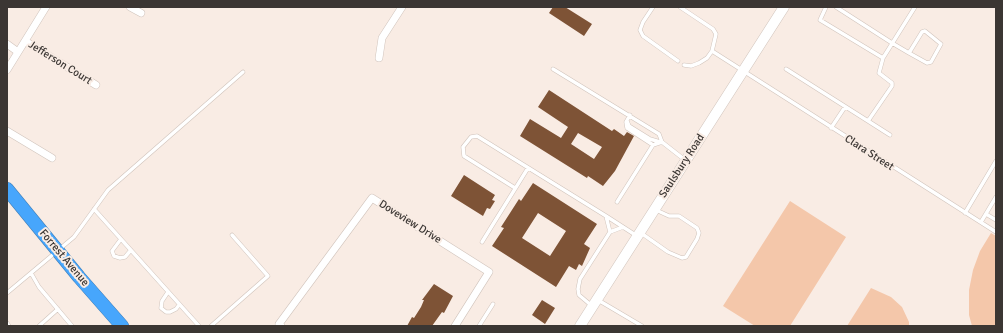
<!DOCTYPE html>
<style>
body{margin:0}
#map{position:relative;width:1003px;height:333px;overflow:hidden;background:#f9ece4;font-family:Signika,sans-serif}
canvas{display:block}
.frame{position:absolute;inset:0;border:8px solid #3b3633;pointer-events:none}
</style>
<div id="map">
<canvas width="1003" height="333"></canvas>
<div class="frame"></div>
</div>
<script>
const c = document.querySelector('canvas').getContext('2d');
c.lineJoin = 'round';
function fill(path, color) {
  c.fillStyle = color;
  c.fill(path, 'evenodd');
}
function shape(rows) {
  const path = new Path2D();
  for (const r of rows) {
    path.moveTo(r[0], r[1]);
    for (let i = 2; i < r.length; i += 2) path.lineTo(r[i], r[i + 1]);
  }
  return path;
}
function stroke(path, color, width, dash) {
  c.strokeStyle = color;
  c.lineWidth = width;
  c.lineCap = dash ? 'butt' : 'round';
  c.setLineDash(dash || []);
  c.stroke(path);
}
function label(font, color, halo, rows, align = 'center') {
  c.font = font + ' Signika,sans-serif';
  c.lineWidth = 4;
  c.setLineDash([]);
  c.textBaseline = 'middle';
  c.strokeStyle = halo;
  c.fillStyle = color;
  for (const [text, x, y, turn = 0] of rows) {
    c.save();
    c.translate(x, y);
    c.rotate((+turn || 0) * Math.PI / 180);
    c.textAlign = isNaN(turn) ? turn : align;
    if (halo) c.strokeText(text, 0, 0);
    c.fillText(text, 0, 0);
    c.restore();
  }
}
const green = shape([
 [790,201,846,237,790,326,755,326,723,306],
 [991,233,996,236,996,326,972,326,969,315,969,290,973,270,980,251],
 [871,288,891,297,902,307,909,322,909,326,847,326]
]);
const building = shape([
 [553,7,565,7,592,24,584,36,549,13],
 [549,90,612,131,614,129,624,136,627,132,634,136,615,171,603,186,588,176,587,178,520,136,530,119,561,138,568,127,538,107],
 [578,133,602,147,594,159,571,144],
 [464,175,495,195,492,200,495,201,490,209,487,208,483,216,451,196],
 [533,183,597,224,584,244,590,248,582,266,579,264,576,270,569,266,556,287,492,246,504,228,501,227,519,199,521,201],
 [538,213,566,231,550,256,522,238],
 [434,284,453,296,444,313,442,312,432,326,407,326,412,317,414,318,421,307,424,300,422,300],
 [542,300,555,308,545,324,532,315]
]);
const lane = shape([
 [653,7,643,22,640,30,643,36,678,61],
 [680,7,713,29,716,34,712,51,996,232],
 [826,7,820,20,883,58,915,7],
 [836,7,892,43,909,53,927,63,931,62,941,44,925,31,922,32,909,53],
 [684,65,691,66,699,63,707,58,712,51],
 [553,69,659,134,662,142,685,160],
 [786,69,868,121,892,86,892,83,879,73,883,58],
 [630,115,626,122,627,128,653,145,662,142],
 [627,121,629,126,650,139,660,142],
 [868,121,890,135],
 [831,128,845,107],
 [515,188,464,156,463,147,471,137,477,136,606,216],
 [617,202,653,145],
 [94,209,199,326],
 [965,213,996,161],
 [986,214,996,220],
 [981,222,996,197],
 [610,232,606,216,637,236],
 [641,233,668,252,682,258,686,257,697,239,699,233,697,228,679,216,669,216,656,210],
 [121,239,112,251,114,256,120,258,125,257,131,250],
 [482,242,528,168],
 [31,273,39,287,72,326],
 [168,292,162,301,161,308,166,312,170,312,176,309,179,305],
 [7,293,74,237,108,190,243,72],
 [598,300,642,326],
 [592,306,579,295,578,289,580,279,610,232,623,227],
 [7,323,9,326],
 [39,326,58,309],
 [211,326,268,276,232,235],
 [479,326,493,304]
]);
const street = shape([
 [130,7,141,13],
 [25,41,96,85],
 [7,44,18,52],
 [379,58,382,38,402,7],
 [7,70,46,7],
 [7,131,52,158],
 [281,326,279,324,372,198,489,272,455,326]
]);
const secondary = shape([
 [580,326,784,7]
]);
const highway = shape([
 [7,189,79,277,122,326]
]);
const streetNames = [
 ["Jefferson Court",60,63,32],
 ["Clara Street",869,153,33],
 ["Saulsbury Road",682,166,-57],
 ["Doveview Drive",410,222,32],
 ["Forrest Avenue",64,258,50]
];
fill(green, '#f4c7aa');
fill(building, '#7e5336');
stroke(lane, '#d0c3bb', 4.5);
stroke(street, '#d0c3bb', 8);
stroke(secondary, '#d0c3bb', 11);
stroke(highway, '#437fb6', 14);
stroke(lane, '#fff', 3.5);
stroke(street, '#fff', 7);
stroke(secondary, '#fff', 10);
stroke(highway, '#47a6fc', 13);
label('11px', '#3b3633', '#f9ece4', streetNames);
</script>
